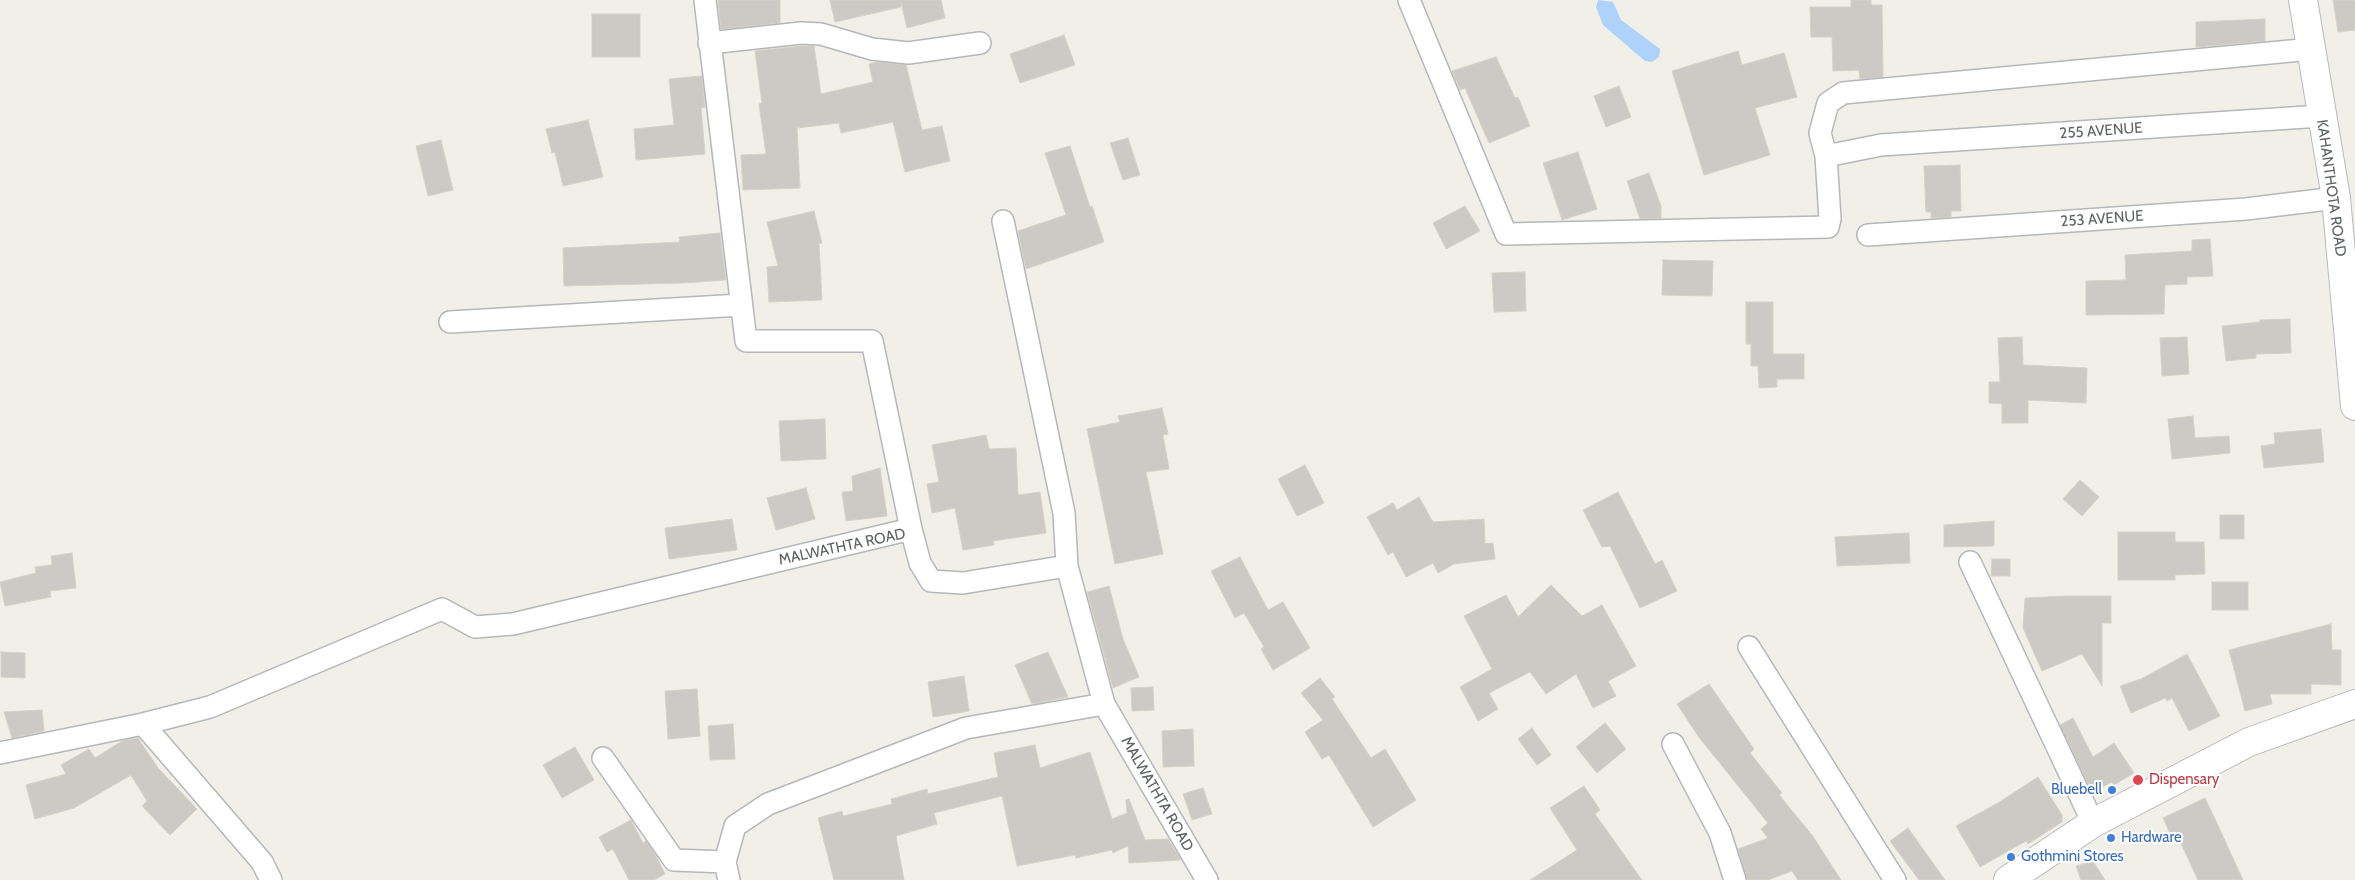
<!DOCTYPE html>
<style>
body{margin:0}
canvas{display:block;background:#f0efe8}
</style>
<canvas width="2355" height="880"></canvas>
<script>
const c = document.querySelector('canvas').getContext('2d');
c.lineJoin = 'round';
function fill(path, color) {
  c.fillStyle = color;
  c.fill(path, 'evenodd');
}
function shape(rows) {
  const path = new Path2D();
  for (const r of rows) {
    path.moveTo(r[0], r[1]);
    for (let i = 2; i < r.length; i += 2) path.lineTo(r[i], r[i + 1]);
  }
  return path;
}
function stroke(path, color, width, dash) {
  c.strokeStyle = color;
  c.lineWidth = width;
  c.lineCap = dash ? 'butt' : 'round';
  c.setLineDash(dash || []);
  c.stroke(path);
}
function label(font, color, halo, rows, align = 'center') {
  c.font = font + ' Cabin,sans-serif';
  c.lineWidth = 4;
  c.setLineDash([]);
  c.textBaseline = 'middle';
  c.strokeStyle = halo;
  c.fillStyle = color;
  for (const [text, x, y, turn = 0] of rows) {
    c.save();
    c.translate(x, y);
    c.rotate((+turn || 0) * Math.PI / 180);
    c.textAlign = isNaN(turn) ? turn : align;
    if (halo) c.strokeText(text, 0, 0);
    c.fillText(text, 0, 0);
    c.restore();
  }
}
const water = shape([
 [1598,0,1613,2,1621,20,1660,49,1659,57,1652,62,1645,61,1603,25,1596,7]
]);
const building = shape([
 [718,0,780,0,780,23,721,29,718,0],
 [830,0,941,0,945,18,907,28,901,2,901,7,835,22,830,0],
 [1851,0,1871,0,1871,5,1882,5,1883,77,1860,79,1859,70,1833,71,1832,37,1811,37,1810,7,1851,7,1851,0],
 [2333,0,2355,0,2355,30,2338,32,2333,0],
 [592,14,640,14,640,57,592,57,592,14],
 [2265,19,2265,41,2196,47,2196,22,2265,19],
 [1064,35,1075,65,1020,83,1010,54,1064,35],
 [801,46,814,46,821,94,873,82,869,64,878,62,906,65,922,130,942,126,950,161,905,172,893,122,841,133,839,123,797,128,800,188,743,190,741,155,766,154,759,104,762,103,755,51,801,46],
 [1738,51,1742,65,1784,53,1797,97,1755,108,1770,155,1704,175,1672,71,1738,51],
 [1496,57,1515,98,1518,97,1530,126,1489,143,1465,88,1460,90,1452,71,1496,57],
 [702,76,705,107,701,108,705,154,636,160,634,129,674,125,669,79,702,76],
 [1619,86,1631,117,1606,127,1594,96,1619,86],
 [588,120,603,177,563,186,555,152,552,153,546,129,588,120],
 [1128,138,1140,175,1123,180,1110,143,1128,138],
 [441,140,453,190,428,196,416,146,441,140],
 [1070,146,1090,207,1092,206,1104,242,1026,269,1018,231,1066,215,1045,153,1070,146],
 [1578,152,1597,209,1562,220,1543,163,1578,152],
 [1960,165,1961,211,1951,211,1951,217,1931,218,1931,212,1926,212,1924,166,1960,165],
 [1649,173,1661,206,1661,218,1640,219,1627,181,1649,173],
 [1465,206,1480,231,1446,249,1433,223,1465,206],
 [814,211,822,243,819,244,822,300,769,302,767,267,778,266,767,222,814,211],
 [720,233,726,280,683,283,564,286,563,248,680,242,679,237,720,233],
 [2210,239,2213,276,2187,277,2187,284,2165,285,2164,314,2086,315,2086,281,2126,280,2125,255,2192,251,2192,240,2210,239],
 [1663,260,1713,261,1712,296,1662,295,1663,260],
 [1525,272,1526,311,1494,312,1492,273,1525,272],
 [1746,302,1773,302,1773,354,1804,354,1804,379,1777,379,1777,387,1759,388,1758,366,1751,366,1751,344,1746,344,1746,302],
 [2290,319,2291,353,2256,354,2256,358,2226,361,2222,326,2260,322,2260,320,2290,319],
 [2022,337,2023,365,2087,368,2086,403,2028,400,2028,423,2002,423,2002,404,1989,403,1989,382,2000,382,1998,338,2022,337],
 [2187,337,2189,374,2162,376,2160,338,2187,337],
 [1162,408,1168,434,1163,435,1169,469,1146,472,1163,554,1115,564,1087,429,1120,422,1118,416,1162,408],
 [2193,416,2195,438,2229,436,2230,453,2172,459,2168,419,2193,416],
 [825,419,826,459,781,461,779,421,825,419],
 [2321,429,2324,462,2264,468,2261,446,2275,444,2274,433,2321,429],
 [986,435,989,449,1016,448,1018,495,1040,492,1046,533,993,541,994,545,963,550,955,508,932,513,927,484,939,482,932,445,986,435],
 [1305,465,1324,503,1297,516,1278,479,1305,465],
 [880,468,887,516,846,521,842,492,853,491,852,476,880,468],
 [2080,480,2099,497,2082,516,2063,499,2080,480],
 [806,488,815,519,776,530,767,498,806,488],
 [1618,492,1655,564,1662,560,1677,591,1640,608,1610,546,1602,547,1583,510,1618,492],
 [1419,497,1433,522,1484,519,1485,544,1493,543,1495,559,1454,564,1438,573,1433,563,1406,577,1393,552,1388,555,1367,517,1393,503,1397,510,1419,497],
 [2220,515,2244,515,2244,539,2220,539,2220,515],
 [732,519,737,550,669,559,665,528,732,519],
 [1994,521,1994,546,1944,547,1944,525,1994,521],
 [2118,532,2175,532,2175,542,2204,542,2205,574,2175,575,2175,580,2118,580,2118,532],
 [1909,533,1910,563,1837,566,1835,537,1909,533],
 [72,553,76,588,50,591,51,597,5,606,0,582,36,573,35,567,52,565,51,556,72,553],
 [1240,557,1268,610,1283,602,1310,648,1273,670,1261,649,1264,647,1244,613,1235,618,1211,571,1240,557],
 [1992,559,2010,559,2010,576,1991,576,1992,559],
 [2212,582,2248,582,2248,610,2212,610,2212,582],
 [1551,585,1582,616,1602,605,1636,666,1608,681,1616,696,1593,708,1576,674,1546,694,1530,672,1489,693,1498,709,1478,721,1460,687,1492,669,1464,616,1506,595,1518,617,1551,585],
 [1109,586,1123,639,1139,677,1113,688,1087,592,1109,586],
 [2066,596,2111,596,2111,623,2102,623,2102,686,2082,654,2042,671,2023,628,2025,598,2066,596],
 [2331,624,2332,650,2341,650,2341,685,2311,684,2311,694,2270,694,2272,704,2245,711,2229,650,2331,624],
 [1,652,25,653,25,678,1,677,1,652],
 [1048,652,1068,697,1032,704,1015,665,1048,652],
 [2187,654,2220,716,2189,731,2172,698,2167,701,2165,698,2161,700,2131,713,2120,686,2141,679,2187,654],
 [964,676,969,711,933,717,928,682,964,676],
 [1320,678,1335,697,1332,699,1371,758,1385,749,1416,800,1373,827,1329,755,1322,759,1305,732,1323,720,1301,693,1320,678],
 [1709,684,1754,749,1750,753,1782,793,1779,795,1812,835,1841,880,1798,880,1792,871,1768,880,1747,880,1738,849,1768,838,1761,829,1768,823,1698,736,1677,704,1709,684],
 [1153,687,1154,710,1132,711,1131,688,1153,687],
 [697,689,700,736,668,739,665,691,697,689],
 [42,710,44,731,12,738,4,712,42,710],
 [2073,718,2093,757,2114,743,2134,773,2114,785,2112,782,2092,792,2060,725,2073,718],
 [1605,723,1626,749,1597,773,1576,747,1605,723],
 [733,724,735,759,710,760,708,726,733,724],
 [1532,728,1551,755,1537,765,1518,739,1532,728],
 [1193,729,1194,766,1163,767,1162,731,1193,729],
 [138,738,158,768,197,809,170,835,142,806,147,801,131,775,74,808,35,819,26,785,66,774,61,765,89,749,95,758,122,741,138,738],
 [1035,745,1040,768,1090,752,1112,819,1127,813,1126,800,1129,799,1145,840,1168,839,1181,860,1129,863,1128,846,1113,853,1112,850,1076,858,1075,855,1017,866,1002,796,934,813,937,824,896,836,904,880,834,880,818,818,842,811,843,816,892,804,891,799,927,789,928,794,998,777,994,753,1035,745],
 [575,747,594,780,562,798,543,765,575,747],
 [2038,777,2062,815,2062,822,2028,844,2026,841,1980,867,1956,826,1998,803,2038,777],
 [1584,786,1600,810,1595,814,1642,880,1530,880,1577,850,1550,808,1584,786],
 [1203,788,1212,814,1192,820,1183,794,1203,788],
 [2205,798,2215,819,2243,880,2198,880,2178,837,2173,840,2163,818,2205,798],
 [631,820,643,843,646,841,655,854,665,874,654,880,629,880,613,849,607,852,599,837,631,820],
 [1908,828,1945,880,1919,880,1890,841,1908,828],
 [2093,861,2105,880,2081,880,2076,866,2093,861]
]);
const street = shape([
 [705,0,746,341,872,341,911,529],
 [1409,0,1506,234,1828,227,1830,219,1826,156,1881,145,2321,116],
 [709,43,801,33,821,34,872,49,908,53,980,43],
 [1826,156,1820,133,1828,103,1843,93,2312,49],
 [1003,221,1064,513,1067,566],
 [1868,235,2246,209,2336,198],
 [450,322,741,305],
 [1970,562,2093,823],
 [1749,647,1895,880],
 [143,724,262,862,271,880],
 [1673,744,1720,833,1735,880],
 [0,753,143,724,210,707,442,609,475,627,513,624,911,529,920,563,931,581,963,583,1067,566,1104,704,1207,880],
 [603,758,674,860,725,862],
 [729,880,725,862,735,826,768,804,966,728,1104,704]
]);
const secondary = shape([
 [2303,0,2336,198,2355,406],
 [2008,880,2093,823,2249,742,2355,704]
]);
const markers = [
 [2138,780,6,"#e0444e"],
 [2112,790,5,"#3f7fe0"],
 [2111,838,5,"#3f7fe0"],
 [2011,857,5,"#3f7fe0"]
];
const streetNames = [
 ["255 AVENUE",2101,131,-4],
 ["KAHANTHOTA ROAD",2331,188,82],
 ["253 AVENUE",2102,219,-4],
 ["MALWATHTA ROAD",842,547,-12],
 ["MALWATHTA ROAD",1157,794,60]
];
const healthNames = [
 ["Dispensary",2149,780]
];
const shopNames = [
 ["Bluebell",2102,790,"right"],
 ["Hardware",2121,838],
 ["Gothmini Stores",2021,857]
];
fill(water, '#aed2fa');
fill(building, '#cccac4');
stroke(building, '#d5d2c6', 1);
stroke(street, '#b5b7bb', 24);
stroke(secondary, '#b6b9be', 30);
stroke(street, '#fff', 21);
stroke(secondary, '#fff', 28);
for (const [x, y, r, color] of markers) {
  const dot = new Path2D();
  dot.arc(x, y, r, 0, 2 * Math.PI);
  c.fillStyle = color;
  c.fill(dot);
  stroke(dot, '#fff', 2);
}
label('15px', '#5f6267', '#fff', streetNames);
label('15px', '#be3a42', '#fff', healthNames, 'left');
label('15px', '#366cbe', '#fff', shopNames, 'left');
</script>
